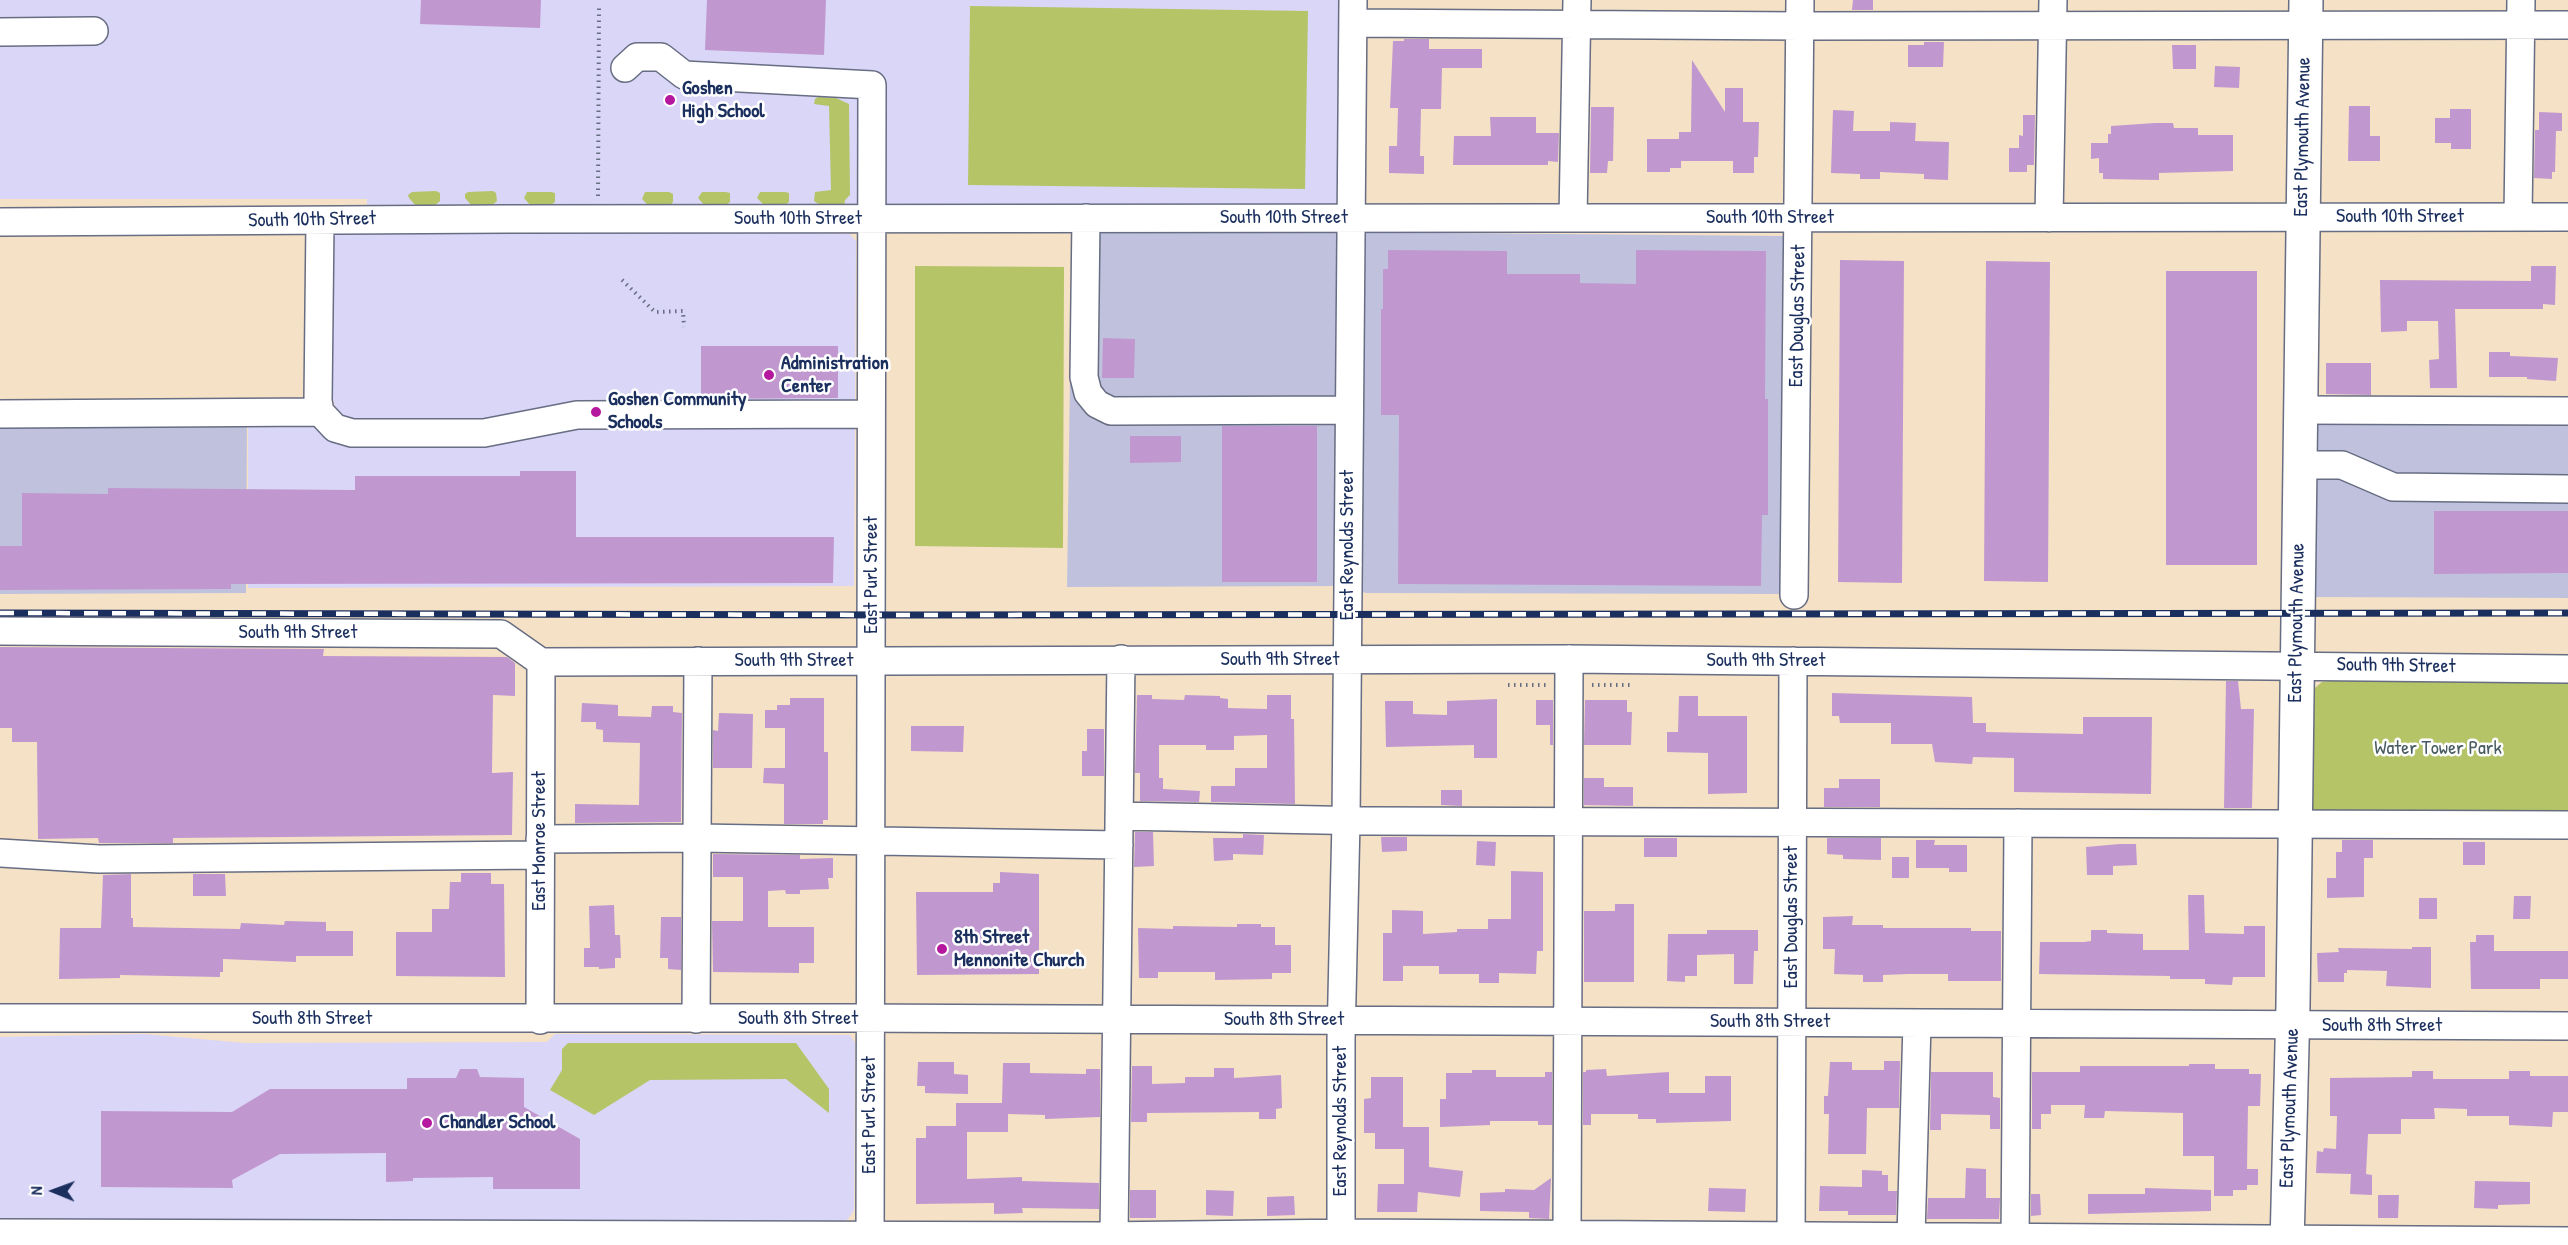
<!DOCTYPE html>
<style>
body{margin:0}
#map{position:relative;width:2568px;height:1245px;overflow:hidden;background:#f5e1c6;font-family:"Patrick Hand",sans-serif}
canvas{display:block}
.north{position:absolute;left:24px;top:1161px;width:60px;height:60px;-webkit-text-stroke:4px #fff;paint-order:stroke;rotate:271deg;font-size:16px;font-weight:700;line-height:24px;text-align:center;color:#1b2f5e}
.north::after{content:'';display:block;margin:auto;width:21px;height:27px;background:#1b2f5e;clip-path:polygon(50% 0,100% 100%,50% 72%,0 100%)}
</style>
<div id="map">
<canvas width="2568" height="1245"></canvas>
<div class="north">N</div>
</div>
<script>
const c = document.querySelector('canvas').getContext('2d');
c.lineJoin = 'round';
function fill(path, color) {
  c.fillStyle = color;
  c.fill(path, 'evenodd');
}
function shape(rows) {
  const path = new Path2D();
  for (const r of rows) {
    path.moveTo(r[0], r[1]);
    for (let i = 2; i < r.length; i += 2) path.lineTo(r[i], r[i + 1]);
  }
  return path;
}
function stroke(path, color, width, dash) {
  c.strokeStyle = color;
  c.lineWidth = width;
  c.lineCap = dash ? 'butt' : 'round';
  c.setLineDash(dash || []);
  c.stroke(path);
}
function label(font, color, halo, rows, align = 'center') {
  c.font = font + ' "Patrick Hand",sans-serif';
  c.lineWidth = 5;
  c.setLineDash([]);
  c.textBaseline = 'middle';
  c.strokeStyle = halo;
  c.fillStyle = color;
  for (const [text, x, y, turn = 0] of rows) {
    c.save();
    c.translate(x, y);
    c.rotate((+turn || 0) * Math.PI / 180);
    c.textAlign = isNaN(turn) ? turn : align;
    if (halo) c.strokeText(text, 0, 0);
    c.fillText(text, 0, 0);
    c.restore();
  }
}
const built = shape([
 [0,0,1341,0,1337,202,1335,206,809,209,809,233,850,234,856,241,854,586,248,588,248,419,310,423,318,429,338,416,332,395,332,235,366,234,367,199,0,199],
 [144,1034,245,1043,547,1042,555,1034,850,1035,855,1043,854,1210,848,1219,841,1223,0,1224,0,1037]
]);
const industrial = shape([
 [1337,232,1785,236,1782,594,1366,593,1336,586,1067,587,1072,233],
 [2568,405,2568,598,2308,597,2311,406],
 [247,418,246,593,0,594,0,419]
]);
const green = shape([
 [970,6,1308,11,1305,189,968,185],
 [818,97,836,98,849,104,850,195,845,200,844,207,823,207,814,201,815,192,831,190,829,106,814,104,815,99],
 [436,191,440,193,440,201,433,207,416,206,409,198,408,195,412,192],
 [493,191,496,193,497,201,490,207,472,206,465,198,465,194,468,192],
 [527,192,551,192,555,193,555,202,548,207,531,206,524,198],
 [645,192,669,192,673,194,673,202,670,206,649,206,642,199],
 [702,192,726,192,730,193,730,202,723,208,705,206,698,198],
 [760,192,785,192,789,193,789,202,782,207,765,206,757,198],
 [915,266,1064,267,1063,548,915,546],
 [2363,677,2568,679,2568,821,2307,819,2310,692,2322,682],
 [568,1043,796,1043,829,1089,829,1113,786,1079,650,1080,594,1115,550,1090,562,1070,562,1049]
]);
const building = shape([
 [421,0,541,0,540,28,420,24],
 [707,0,826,0,824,55,705,50],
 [1853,0,1873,0,1873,10,1852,10],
 [1404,39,1429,39,1429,49,1482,49,1482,68,1442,68,1441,109,1421,109,1420,156,1424,156,1424,174,1389,173,1389,146,1397,146,1398,108,1390,108,1393,41,1404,41],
 [1924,42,1944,42,1943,67,1908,67,1908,45,1924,45],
 [2172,45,2196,45,2196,69,2173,69],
 [1692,60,1725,112,1725,88,1743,88,1743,122,1759,122,1758,157,1754,157,1754,173,1733,173,1733,161,1681,161,1681,168,1670,168,1670,172,1647,172,1647,139,1679,139,1679,132,1691,132],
 [2215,66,2240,67,2239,88,2214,87],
 [2349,106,2370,106,2370,136,2380,136,2380,161,2348,161],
 [1591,107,1614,107,1613,161,1608,161,1607,173,1590,173],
 [2450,109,2471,109,2471,149,2451,149,2451,143,2435,143,2435,118,2450,118],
 [1833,110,1854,111,1853,131,1890,131,1890,122,1916,123,1915,141,1949,142,1948,180,1924,179,1924,174,1880,172,1880,179,1860,179,1860,174,1831,173],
 [2539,112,2562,113,2562,131,2556,131,2555,172,2552,172,2552,179,2534,178,2535,130,2539,130],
 [2023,115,2035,115,2034,165,2027,165,2027,172,2009,172,2009,148,2019,148,2019,135,2023,136],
 [1490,117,1536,117,1536,133,1559,133,1558,162,1548,161,1548,165,1453,165,1454,136,1491,136],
 [2155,123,2173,123,2174,128,2198,128,2198,135,2233,135,2233,171,2159,173,2159,180,2103,179,2103,173,2099,173,2099,158,2091,159,2091,143,2108,143,2108,134,2111,134,2111,126],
 [1388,250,1507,251,1507,274,1580,274,1580,283,1636,284,1636,250,1766,251,1765,399,1768,399,1768,515,1762,515,1761,586,1398,584,1399,415,1381,415,1381,309,1383,309,1383,269,1388,269],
 [1840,260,1904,261,1902,583,1838,582],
 [1986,261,2050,262,2048,582,1984,581],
 [2531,266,2556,266,2555,305,2543,304,2543,309,2455,309,2457,388,2430,388,2429,360,2439,359,2438,321,2407,321,2407,331,2381,332,2380,280,2531,281],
 [2166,271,2257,271,2257,565,2166,565],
 [1103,338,1135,339,1134,378,1102,378],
 [701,346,838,346,838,398,701,399],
 [2489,352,2510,352,2510,356,2558,358,2556,381,2527,379,2527,377,2489,377],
 [2326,363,2371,363,2371,395,2326,394],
 [1222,426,1317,426,1317,582,1222,582],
 [1130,436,1181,436,1181,462,1130,463],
 [520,471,576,471,576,537,834,537,833,583,231,584,231,589,0,590,0,546,22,546,22,493,108,494,108,488,355,490,355,476,520,476],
 [2434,511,2568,511,2568,573,2434,574],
 [0,647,324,649,323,656,507,657,515,663,515,696,493,695,492,773,513,772,512,835,173,838,173,843,99,843,98,838,38,839,37,742,12,742,12,728,0,728],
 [2226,681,2238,681,2241,709,2254,709,2252,808,2224,808],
 [1832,693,1972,697,1973,723,1986,723,1986,732,2083,734,2083,717,2152,717,2151,794,2014,792,2014,758,1973,757,1972,764,1935,762,1932,744,1891,744,1891,723,1840,723,1839,716,1832,716],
 [1137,695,1152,695,1152,699,1184,700,1185,695,1220,696,1220,698,1228,699,1228,708,1267,709,1267,695,1291,695,1291,719,1294,719,1295,804,1211,802,1211,786,1235,786,1235,768,1267,768,1267,735,1234,736,1234,750,1206,750,1206,745,1159,745,1159,778,1163,778,1163,789,1200,791,1199,802,1140,801,1140,773,1135,773],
 [1679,696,1698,696,1698,716,1747,716,1747,793,1708,794,1708,753,1667,752,1667,732,1678,732],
 [790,698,824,698,824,752,828,752,828,820,823,820,823,824,784,824,784,784,763,783,764,768,785,768,785,728,765,728,765,710,777,710,777,705,790,705],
 [1497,699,1497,758,1474,758,1474,745,1386,747,1385,701,1413,701,1413,714,1447,715,1447,701],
 [1536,700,1553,700,1553,745,1550,745,1550,725,1536,725],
 [1585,700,1627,700,1627,712,1632,712,1631,745,1584,745],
 [582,703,618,705,618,716,651,717,652,706,673,706,673,712,682,713,681,822,575,823,575,804,639,805,640,743,603,742,603,730,596,729,596,722,581,722],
 [719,713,753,714,752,768,713,768,713,730,718,731],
 [911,726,964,726,963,752,911,751],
 [1087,729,1104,729,1104,776,1082,776,1082,751,1087,751],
 [1584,778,1604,778,1604,787,1633,787,1633,806,1584,805],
 [1839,779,1880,779,1880,807,1824,807,1824,788,1839,788],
 [1441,790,1462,790,1462,806,1441,805],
 [1135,832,1153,832,1154,866,1134,867],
 [1243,834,1264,835,1263,855,1233,854,1233,860,1214,861,1213,838,1243,838],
 [1381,837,1407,837,1407,851,1382,852],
 [1644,838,1677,838,1677,857,1644,857],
 [1827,838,1881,838,1881,860,1843,859,1843,855,1827,854],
 [1916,840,1935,840,1934,845,1967,845,1967,872,1949,872,1949,868,1916,868],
 [2342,840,2373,840,2373,858,2364,858,2364,897,2327,898,2327,878,2336,878,2336,852,2342,852],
 [1477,841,1496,842,1495,866,1476,865],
 [2463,842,2485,842,2485,865,2463,865],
 [2120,844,2136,844,2137,865,2113,866,2113,875,2087,875,2086,847],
 [713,854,800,855,800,859,833,858,833,878,828,878,829,889,800,890,800,894,786,894,785,890,768,891,768,927,814,927,814,963,799,963,799,973,713,972,712,921,743,921,743,877,713,877],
 [1892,857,1909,857,1909,878,1892,878],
 [1511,871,1543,872,1543,951,1537,951,1536,974,1499,973,1499,983,1479,983,1479,974,1439,974,1439,966,1403,966,1403,981,1383,981,1383,933,1392,933,1392,910,1423,911,1423,934,1457,932,1457,929,1488,929,1488,919,1511,919],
 [1000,872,1039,874,1039,974,917,975,916,892,993,892,993,883,1000,883],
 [461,873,491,873,491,884,504,884,505,977,396,976,396,932,432,932,432,909,449,909,450,882,461,882],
 [131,874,131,918,133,918,133,927,240,929,241,923,284,925,285,921,326,922,326,931,353,931,353,956,296,956,296,962,223,959,223,972,220,972,220,977,120,975,120,978,59,979,60,928,101,928,103,875],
 [193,874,225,874,226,896,193,896],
 [2188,895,2204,895,2205,933,2244,934,2244,926,2265,926,2265,977,2233,977,2232,985,2205,984,2205,979,2170,979,2170,976,2039,974,2040,942,2084,942,2091,941,2091,930,2107,930,2107,933,2143,934,2143,950,2189,950],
 [2514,896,2531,896,2530,919,2513,919],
 [2419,898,2437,898,2437,919,2419,919],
 [1615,904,1634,904,1634,982,1584,982,1584,911,1615,911],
 [614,905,615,935,620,935,621,958,615,958,615,968,599,969,599,967,584,967,584,948,590,948,589,906],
 [1853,916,1852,925,1883,925,1883,928,1971,928,1971,931,2001,931,2001,981,1948,981,1948,974,1908,974,1883,975,1883,982,1863,982,1863,975,1834,974,1835,949,1823,949,1823,917],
 [661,917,681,917,681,970,668,969,668,958,660,958],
 [1237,924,1261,924,1261,927,1275,927,1275,945,1291,945,1291,973,1272,973,1272,979,1215,980,1215,972,1158,972,1158,978,1139,978,1138,928,1173,929,1173,926,1237,927],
 [1707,930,1758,930,1758,951,1754,951,1753,984,1734,984,1734,954,1697,955,1697,976,1685,976,1685,982,1667,981,1668,934,1707,934],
 [2476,935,2494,935,2494,951,2568,951,2568,979,2540,979,2540,989,2471,989,2470,942,2476,942],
 [2412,947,2431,947,2431,988,2386,986,2387,971,2347,970,2347,973,2344,973,2344,982,2318,982,2317,953,2339,952,2338,948,2412,949],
 [1884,1061,1900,1061,1899,1108,1867,1108,1866,1154,1828,1154,1829,1114,1824,1114,1824,1096,1828,1096,1830,1062,1852,1062,1852,1070,1884,1070],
 [918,1062,954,1062,954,1074,968,1075,968,1094,925,1093,925,1086,917,1086],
 [1003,1063,1030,1063,1030,1073,1086,1074,1086,1069,1100,1069,1100,1117,1045,1119,1045,1115,1008,1114,1008,1132,967,1132,967,1179,1022,1177,1022,1181,1099,1183,1099,1209,1022,1208,1023,1213,994,1214,994,1203,916,1204,916,1138,926,1138,926,1126,956,1126,956,1103,1002,1103],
 [2189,1064,2215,1064,2215,1069,2249,1069,2249,1074,2261,1074,2260,1106,2248,1106,2247,1169,2258,1169,2258,1185,2247,1185,2247,1190,2233,1190,2233,1196,2214,1196,2214,1156,2183,1156,2183,1113,2105,1111,2104,1118,2084,1118,2085,1105,2051,1105,2051,1114,2041,1114,2041,1129,2032,1129,2032,1072,2080,1072,2080,1066,2189,1066],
 [1132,1066,1152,1066,1152,1084,1185,1083,1185,1077,1214,1077,1214,1068,1234,1068,1234,1078,1281,1075,1282,1108,1276,1109,1276,1119,1259,1119,1259,1112,1147,1113,1147,1122,1131,1122],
 [460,1069,477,1069,480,1077,524,1078,524,1107,580,1139,580,1189,493,1189,493,1177,413,1178,413,1181,386,1182,386,1153,280,1154,232,1180,233,1188,101,1187,101,1111,232,1112,270,1089,407,1089,407,1078,456,1078],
 [1606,1069,1607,1076,1669,1072,1669,1093,1705,1093,1705,1076,1731,1076,1731,1121,1656,1123,1656,1119,1638,1119,1638,1114,1591,1114,1591,1125,1583,1125,1583,1072,1586,1072,1586,1070],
 [1472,1070,1496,1070,1496,1077,1545,1077,1545,1072,1552,1072,1552,1125,1538,1125,1538,1121,1490,1121,1490,1125,1440,1127,1440,1099,1446,1099,1446,1073,1472,1073],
 [2412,1071,2433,1071,2433,1079,2509,1079,2509,1071,2530,1071,2530,1076,2568,1076,2568,1112,2553,1112,2552,1127,2509,1125,2509,1116,2467,1116,2467,1109,2434,1108,2435,1119,2401,1119,2401,1134,2368,1134,2366,1174,2372,1175,2372,1195,2350,1194,2351,1174,2316,1173,2317,1151,2323,1152,2324,1148,2336,1149,2337,1116,2330,1116,2330,1078,2412,1077],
 [1931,1072,1993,1072,1993,1097,2000,1098,2000,1129,1990,1129,1990,1115,1941,1114,1941,1130,1930,1130],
 [1371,1077,1403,1077,1403,1127,1429,1127,1429,1167,1463,1171,1460,1197,1418,1192,1417,1212,1377,1212,1378,1184,1404,1184,1404,1149,1375,1149,1375,1133,1364,1133,1364,1099,1371,1098],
 [1966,1168,1986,1169,1986,1198,2000,1198,1999,1219,1927,1219,1928,1198,1965,1198],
 [1862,1170,1882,1171,1882,1175,1888,1175,1888,1191,1897,1191,1896,1215,1848,1215,1848,1211,1819,1211,1820,1186,1862,1187],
 [1551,1178,1549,1219,1529,1218,1529,1212,1480,1211,1480,1193,1505,1192,1505,1189,1534,1190],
 [2475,1181,2530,1182,2530,1204,2498,1205,2498,1209,2474,1208],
 [1709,1188,1746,1189,1745,1212,1708,1211],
 [2145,1188,2211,1190,2211,1211,2088,1214,2088,1194,2145,1194],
 [1130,1190,1156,1190,1156,1218,1130,1218],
 [1206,1190,1234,1191,1233,1216,1206,1215],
 [2031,1194,2040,1194,2041,1215,2031,1216],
 [2378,1195,2399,1195,2398,1218,2378,1218],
 [1294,1196,1295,1215,1267,1216,1267,1197]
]);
const path = shape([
 [598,196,599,8],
 [622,280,655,312,683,311,684,327],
 [1508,685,1548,685],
 [1592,685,1632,685]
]);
const minor = shape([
 [1353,23,1800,26,2568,25],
 [0,32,94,31],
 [625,68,637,57,661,57,684,75,872,85,870,1245],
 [2518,217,2521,0],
 [1086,218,1084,377,1088,393,1097,404,1111,411,1349,410],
 [1573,218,1577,0],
 [2049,218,2053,0],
 [320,221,318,401,320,412,335,428,352,433,484,433,577,415,871,414],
 [0,222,509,219,2568,217],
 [2299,410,2568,411],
 [0,414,320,412],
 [2299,465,2342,465,2393,487,2568,489],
 [1794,595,1800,0],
 [0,631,501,634,541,662,1569,659,2568,669],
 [1119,816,1372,821,2568,825],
 [540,839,698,838,1119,845],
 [0,853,99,859,540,855],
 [0,1018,849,1018,2568,1026],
 [696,1019,698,661],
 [540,1020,541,662],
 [0,1233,1101,1236,1352,1233,2568,1241],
 [1341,1233,1341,1040,1346,821,1353,0],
 [1567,1235,1569,659],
 [1114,1236,1121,659],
 [1911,1237,1917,1023],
 [1791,1245,1793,661],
 [2015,1245,2018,823]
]);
const major = shape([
 [2287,1245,2293,1005,2306,0]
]);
const rail = shape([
 [0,613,907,615,2568,613]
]);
const markers = [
 [670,100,6,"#b5179e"],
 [769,375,6,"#b5179e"],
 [596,412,6,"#b5179e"],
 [942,949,6,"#b5179e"],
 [427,1123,6,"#b5179e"]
];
const poiNames = [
 ["Goshen",682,89],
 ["High School",682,112],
 ["Administration",781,364],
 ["Center",781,387],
 ["Goshen Community",608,400],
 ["Schools",608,423],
 ["8th Street",954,938],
 ["Mennonite Church",954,961],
 ["Chandler School",439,1123]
];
const streetNames = [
 ["East Plymouth Avenue",2303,137,-89],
 ["South 10th Street",2400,217],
 ["South 10th Street",1284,218],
 ["South 10th Street",1770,218],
 ["South 10th Street",798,219],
 ["South 10th Street",312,220,-1],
 ["East Douglas Street",1798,316,-89],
 ["East Reynolds Street",1348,545,-90],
 ["East Purl Street",872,575,-90],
 ["East Plymouth Avenue",2297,623,-89],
 ["South 9th Street",298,633],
 ["South 9th Street",1280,660],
 ["South 9th Street",794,661],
 ["South 9th Street",1766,661],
 ["South 9th Street",2396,666,1],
 ["East Monroe Street",540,841,-90],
 ["East Douglas Street",1792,917,-90],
 ["South 8th Street",312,1019],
 ["South 8th Street",798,1019],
 ["South 8th Street",1284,1020],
 ["South 8th Street",1770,1022],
 ["South 8th Street",2382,1026],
 ["East Plymouth Avenue",2290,1108,-88],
 ["East Purl Street",870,1115,-90],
 ["East Reynolds Street",1341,1121,-90]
];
const parkNames = [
 ["Water Tower Park",2438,749]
];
fill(built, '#dad6f7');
fill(industrial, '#c0c2dd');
fill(green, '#b4c467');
fill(building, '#c098cf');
stroke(minor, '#676d82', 30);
stroke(major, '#676d82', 36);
stroke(path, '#676d82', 4, [1.5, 4.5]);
stroke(minor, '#fff', 27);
stroke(major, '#fff', 33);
stroke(rail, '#1b2f5e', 7);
stroke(rail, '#fff', 4.5, [14]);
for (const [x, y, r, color] of markers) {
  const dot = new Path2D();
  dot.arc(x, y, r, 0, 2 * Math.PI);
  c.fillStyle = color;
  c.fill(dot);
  stroke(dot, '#fff', 2);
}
label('bold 20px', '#1b2f5e', '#fff', poiNames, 'left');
label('20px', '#1b2f5e', '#fff', streetNames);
label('20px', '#495c61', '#fff', parkNames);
</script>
